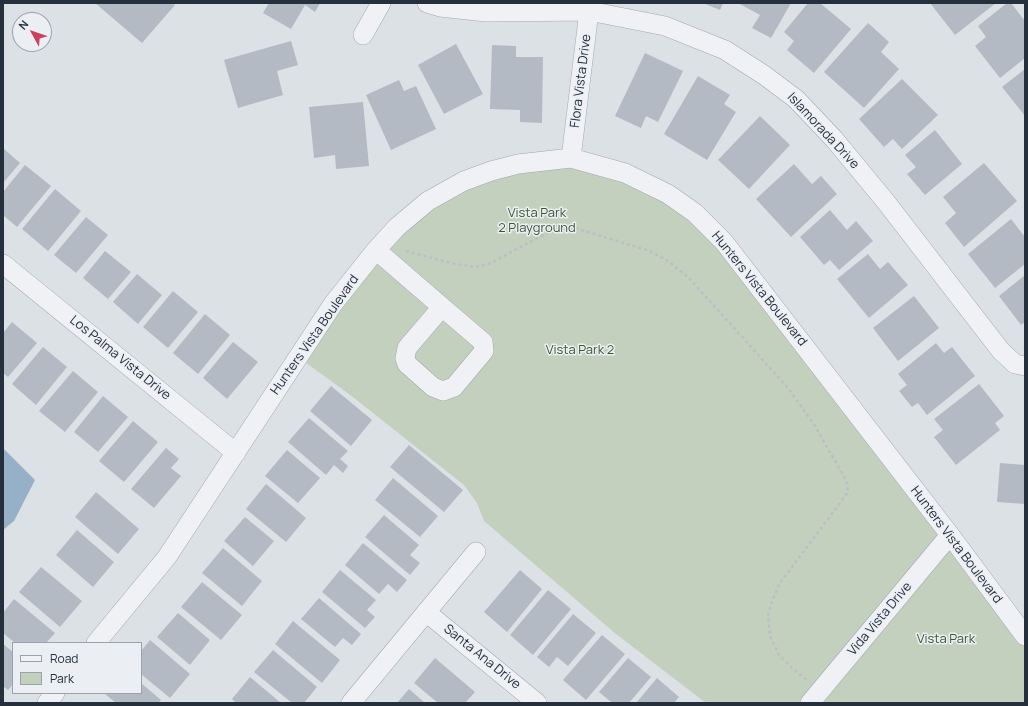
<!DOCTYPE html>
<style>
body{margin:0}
#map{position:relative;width:1028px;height:706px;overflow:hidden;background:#dce1e6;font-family:Manrope,sans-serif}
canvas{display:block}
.frame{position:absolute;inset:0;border:4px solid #262f3c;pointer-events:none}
.legend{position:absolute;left:12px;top:642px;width:130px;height:52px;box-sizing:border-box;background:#ebeff4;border:1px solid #9ca2aa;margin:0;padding:5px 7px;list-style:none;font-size:12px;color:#262f3c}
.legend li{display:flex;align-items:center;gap:8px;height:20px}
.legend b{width:20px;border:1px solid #9ca2aa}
.north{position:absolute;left:12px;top:12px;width:40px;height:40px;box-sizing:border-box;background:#ebeff4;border:1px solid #9ca2aa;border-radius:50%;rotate:310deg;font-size:11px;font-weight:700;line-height:16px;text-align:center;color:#262f3c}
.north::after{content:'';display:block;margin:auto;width:14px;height:18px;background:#cc405e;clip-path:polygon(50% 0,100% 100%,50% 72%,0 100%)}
</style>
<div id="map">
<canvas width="1028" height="706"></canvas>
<div class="frame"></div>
<ul class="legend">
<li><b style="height:5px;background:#eff1f5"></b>Road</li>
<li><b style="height:11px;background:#c3d0bd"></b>Park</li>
</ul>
<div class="north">N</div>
</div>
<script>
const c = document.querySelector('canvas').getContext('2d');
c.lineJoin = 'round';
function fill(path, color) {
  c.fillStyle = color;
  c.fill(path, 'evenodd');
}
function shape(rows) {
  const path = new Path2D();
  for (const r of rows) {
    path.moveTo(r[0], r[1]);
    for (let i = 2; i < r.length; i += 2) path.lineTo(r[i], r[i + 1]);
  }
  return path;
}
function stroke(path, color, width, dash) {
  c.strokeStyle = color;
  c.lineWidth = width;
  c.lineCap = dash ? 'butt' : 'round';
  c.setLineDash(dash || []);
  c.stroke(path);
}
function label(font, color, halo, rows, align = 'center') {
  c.font = font + ' Manrope,sans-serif';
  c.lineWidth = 3;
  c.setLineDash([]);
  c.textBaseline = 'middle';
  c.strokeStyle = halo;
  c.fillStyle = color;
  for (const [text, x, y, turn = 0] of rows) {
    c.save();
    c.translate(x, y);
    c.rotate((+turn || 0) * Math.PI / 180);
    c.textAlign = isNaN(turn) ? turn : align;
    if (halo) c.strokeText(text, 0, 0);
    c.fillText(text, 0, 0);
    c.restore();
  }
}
const green = shape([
 [571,158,695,213,1025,636,1025,703,706,703,616,634,484,521,477,503,464,485,349,394,298,357,316,330,440,193]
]);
const water = shape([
 [3,448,35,480,14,521,3,530]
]);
const building = shape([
 [95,3,173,3,175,5,142,43],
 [269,3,320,3,315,12,305,5,291,29,263,13],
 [703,3,723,3,720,10],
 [738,3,791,3,771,38,752,28,760,15],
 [808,3,820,3,851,29,814,73,787,50,794,41,784,32],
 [930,3,996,3,955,35],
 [1007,3,1011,3,1025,21,1025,58,1000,78,975,46,986,37,978,26],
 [868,23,889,42,881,52,899,69,864,108,824,72],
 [291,41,298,65,277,71,283,95,238,108,224,60],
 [456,44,483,94,444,114,418,65],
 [492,45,516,46,516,57,543,57,542,123,520,122,520,110,490,109],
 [645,53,683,71,658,122,646,116,641,128,615,116],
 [1025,69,1025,116,1002,87],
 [698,76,730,95,724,104,736,112,707,160,664,134],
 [902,79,938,115,902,149,893,139,884,147,859,119],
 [399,80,404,91,416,86,436,129,391,150,366,95],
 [363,102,369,166,336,169,335,155,314,158,309,107],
 [760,116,790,145,749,189,718,160],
 [935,130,962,164,925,195,907,174,916,167,905,155],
 [3,148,20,163,3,183],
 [984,163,1017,201,964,247,945,223,956,213,943,197],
 [794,164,812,184,821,176,837,194,791,237,756,199],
 [25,165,51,186,17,227,3,215,3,192],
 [55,189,81,211,48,251,22,229],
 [830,210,847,230,856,221,873,241,839,270,830,260,824,265,800,237],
 [86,217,108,235,76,273,54,255],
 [1011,219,1025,237,1025,264,995,288,968,254],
 [105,251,131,272,108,299,83,278],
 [868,254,880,269,888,262,908,285,869,318,837,279],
 [137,274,162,295,138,324,113,302],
 [1025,275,1025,322,1021,325,999,296],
 [173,291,198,312,168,348,143,327],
 [914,296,939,328,898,361,873,328],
 [205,314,230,335,198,374,173,353],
 [12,322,37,343,8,377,3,373,3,333],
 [233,342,258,362,227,399,203,378],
 [936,343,944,353,952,347,975,376,927,415,918,403,912,407,899,391,907,385,898,374],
 [43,347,67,367,36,405,12,384],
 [73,371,98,392,65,432,39,411],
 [979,384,1004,416,995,423,1000,430,956,465,934,437,943,430,934,419],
 [331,386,372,420,351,446,310,411],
 [103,396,128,417,98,452,74,432],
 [309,418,348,451,340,459,348,466,343,473,334,465,326,475,288,442],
 [133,421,158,442,124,482,99,461],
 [409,445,463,490,444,512,390,467],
 [166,448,179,459,171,468,181,476,154,508,131,489],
 [287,450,320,478,298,503,265,476],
 [1000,463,1025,465,1025,504,997,502],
 [393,478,438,516,420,537,375,500],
 [266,484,306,518,286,542,246,509],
 [96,492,139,529,118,554,75,517],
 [384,515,419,545,410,555,420,563,410,575,365,537],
 [245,517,274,541,253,566,224,541],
 [77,530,114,562,93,587,56,555],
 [363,543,407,580,397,592,388,584,379,594,345,565],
 [223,548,262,581,242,606,202,573],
 [41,567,82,601,60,627,19,592],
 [340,570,376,600,367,610,375,617,365,628,322,592],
 [520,570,542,589,507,632,484,612],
 [202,582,242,615,221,640,181,607],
 [548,590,571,609,533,655,510,635],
 [319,598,361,634,352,645,343,638,335,647,301,619],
 [14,599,55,633,46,643,15,643,3,633,3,613],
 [178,613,210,640,190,665,157,637],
 [573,614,596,633,568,666,557,657,549,667,537,657],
 [293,621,340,660,322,683,275,644],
 [602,635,625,654,586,700,563,680],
 [150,640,190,674,170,698,141,674,141,651],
 [3,644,13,652,13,684,8,690,3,686],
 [273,650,317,687,304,703,292,703,254,672],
 [435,658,475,692,465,703,438,703,414,683],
 [628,658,651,677,629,703,610,703,611,702,599,692],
 [250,677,281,703,236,703,232,699],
 [657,678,679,697,674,703,636,703],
 [141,683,161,700,158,703,116,703,104,693,141,693],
 [409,689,425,703,397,703]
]);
const path = shape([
 [406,251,455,264,475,267,489,264,541,236,559,229,575,228,650,251,668,261,688,277,788,388,815,426,846,480,848,488,846,495,780,583,773,599,768,615,770,636,779,655,791,667,807,680]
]);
const minor = shape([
 [427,3,440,7,486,12,589,11,665,26,725,50,764,75,796,99,834,139,886,202,1001,351,1015,364,1025,366],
 [363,35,381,3],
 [571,158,590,3],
 [376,250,442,307,483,342,484,351,454,387,443,391,433,387,407,364,405,358,407,348,442,307],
 [3,264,236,453],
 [426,612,537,703],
 [96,643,167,557,333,304,376,250,397,227,428,201,464,181,491,171,518,164,571,158,625,173,668,194,695,213,724,242,950,535,1025,636],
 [47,703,55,693],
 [351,703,476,552],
 [810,703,950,535]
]);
const streetNames = [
 ["Flora Vista Drive",581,81,-83],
 ["Islamorada Drive",823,131,47],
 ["Hunters Vista Boulevard",759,289,51],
 ["Hunters Vista Boulevard",315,335,-55],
 ["Los Palma Vista Drive",120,358,39],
 ["Hunters Vista Boulevard",956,545,53],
 ["Vida Vista Drive",880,619,-50],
 ["Santa Ana Drive",482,657,39]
];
const parkNames = [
 ["Vista Park",537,213],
 ["2 Playground",537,228],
 ["Vista Park 2",580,350],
 ["Vista Park",946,639]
];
fill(green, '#c3d0bd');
fill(water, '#96b1c7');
fill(building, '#b3bac3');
stroke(minor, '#a2a8b0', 20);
stroke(path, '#bbbfc5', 2.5, [3, 3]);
stroke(minor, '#eff1f5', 19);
label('13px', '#262f3c', '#ebeff4', streetNames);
label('13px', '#3c5833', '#ebeff4', parkNames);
</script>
